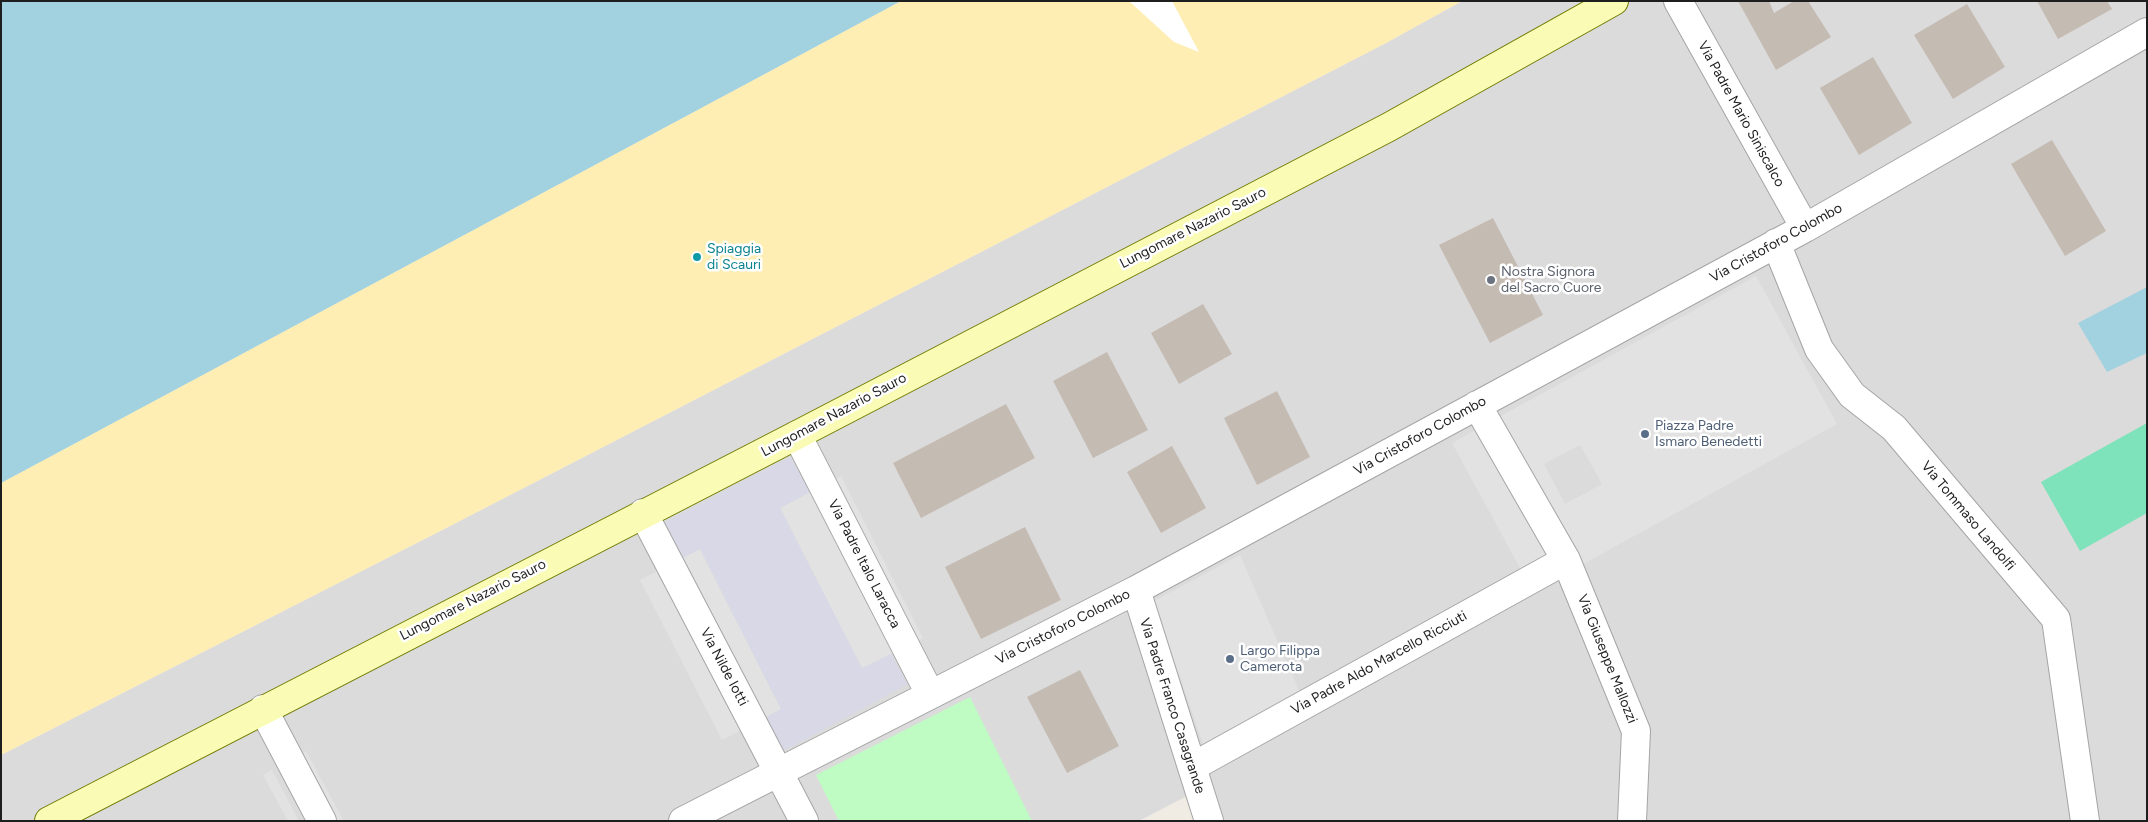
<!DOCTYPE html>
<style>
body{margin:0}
#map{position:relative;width:2148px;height:822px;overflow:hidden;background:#f0ece4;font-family:Figtree,sans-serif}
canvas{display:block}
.frame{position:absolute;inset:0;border:2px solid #1e1e1e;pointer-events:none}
</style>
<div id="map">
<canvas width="2148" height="822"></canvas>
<div class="frame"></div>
</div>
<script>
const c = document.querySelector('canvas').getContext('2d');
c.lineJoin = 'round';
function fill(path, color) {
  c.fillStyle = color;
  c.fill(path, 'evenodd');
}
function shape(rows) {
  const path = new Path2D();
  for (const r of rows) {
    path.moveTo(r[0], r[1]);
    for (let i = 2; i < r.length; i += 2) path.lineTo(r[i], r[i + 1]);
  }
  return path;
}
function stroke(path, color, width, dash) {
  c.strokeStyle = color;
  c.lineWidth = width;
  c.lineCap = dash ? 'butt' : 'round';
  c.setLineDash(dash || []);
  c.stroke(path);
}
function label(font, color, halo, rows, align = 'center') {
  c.font = font + ' Figtree,sans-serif';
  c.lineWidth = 5;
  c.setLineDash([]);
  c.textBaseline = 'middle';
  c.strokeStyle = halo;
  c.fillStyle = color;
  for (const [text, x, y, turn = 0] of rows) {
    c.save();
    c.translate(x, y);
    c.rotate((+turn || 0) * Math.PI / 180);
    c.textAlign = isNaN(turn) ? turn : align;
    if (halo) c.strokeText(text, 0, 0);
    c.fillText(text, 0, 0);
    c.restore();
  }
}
const residential = shape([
 [1462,1,2147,1,2147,821,1194,821,1187,796,1139,821,1,821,1,755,450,526,1386,43]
]);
const sand = shape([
 [901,1,1462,1,1386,43,450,526,1,755,1,483]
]);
const park = shape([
 [970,697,1032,821,839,821,816,775]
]);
const pitch = shape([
 [2147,423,2147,513,2080,551,2041,482]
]);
const parking = shape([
 [1756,276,1837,424,1533,592,1452,443],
 [1580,445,1602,484,1565,504,1544,464],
 [841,476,923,638,862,669,780,508],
 [700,549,781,709,722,740,640,580],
 [1240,555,1311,718,1213,773,1154,601],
 [306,751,344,821,331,821,296,756],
 [272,770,299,821,288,821,263,775]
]);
const plaza = shape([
 [790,457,810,492,780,508,862,668,891,654,908,684,780,753,763,719,781,709,700,549,681,559,662,524]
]);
const water = shape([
 [1,1,901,1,1,483],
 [2147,287,2147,353,2107,372,2078,323]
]);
const pier = shape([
 [1129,1,1172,1,1199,52,1174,42]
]);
const building = shape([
 [1738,1,1769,1,1774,13,1794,1,1808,1,1831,37,1776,70],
 [2037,1,2107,1,2112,9,2058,39],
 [1967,4,2005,67,1953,99,1914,35],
 [1873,57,1912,123,1859,155,1820,88],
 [2052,140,2106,231,2065,256,2011,164],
 [1493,218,1543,315,1490,343,1439,245],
 [1203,304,1232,354,1179,384,1151,333],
 [1107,352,1148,430,1093,458,1053,381],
 [1277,391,1310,457,1257,485,1224,418],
 [1006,404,1035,458,921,518,893,463],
 [1172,446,1206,508,1161,533,1127,472],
 [1025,527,1061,600,981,639,945,567],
 [1080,670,1119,746,1067,773,1027,697]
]);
const street = shape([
 [1678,1,1805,228],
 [1776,243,1819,349,1852,395,1894,428,2056,619,2085,821],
 [1477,405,1566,560,1636,731,1632,821],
 [797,435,930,694],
 [643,513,804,821],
 [1136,590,1209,821],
 [263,709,322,821],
 [1192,767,1566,560],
 [683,821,1136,590,1805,228,2147,32]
]);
const secondary = shape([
 [49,821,797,435,1389,127,1614,1]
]);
const markers = [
 [697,257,5,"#0f9aa8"],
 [1491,280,5,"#6b7280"],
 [1645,434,5,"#5c6f8a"],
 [1230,659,5,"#5c6f8a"]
];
const streetNames = [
 ["Via Padre Mario Siniscalco",1741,114,61],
 ["Lungomare Nazario Sauro",1193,228,-27],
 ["Via Cristoforo Colombo",1776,243,-29],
 ["Lungomare Nazario Sauro",834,415,-28],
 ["Via Cristoforo Colombo",1420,436,-29],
 ["Via Tommaso Landolfi",1968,516,50],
 ["Via Padre Italo Laracca",864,564,63],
 ["Lungomare Nazario Sauro",473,600,-27],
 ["Via Cristoforo Colombo",1063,627,-27],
 ["Via Giuseppe Mallozzi",1607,659,68],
 ["Via Padre Aldo Marcello Ricciuti",1379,663,-29],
 ["Via Nilde Iotti",724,667,62],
 ["Via Padre Franco Casagrande",1172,706,72]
];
const cultureNames = [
 ["Spiaggia",707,249],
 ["di Scauri",707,265]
];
const worshipNames = [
 ["Nostra Signora",1501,272],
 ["del Sacro Cuore",1501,288]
];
const serviceNames = [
 ["Piazza Padre",1655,426],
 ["Ismaro Benedetti",1655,442],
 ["Largo Filippa",1240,651],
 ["Camerota",1240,667]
];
fill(residential, '#dcdbdb');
fill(sand, '#ffeeb3');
fill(park, '#bffcc3');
fill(pitch, '#7ee3ba');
fill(parking, '#e2e2e2');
fill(plaza, '#d8d8e6');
fill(water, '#a2d2df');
fill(pier, '#fff');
fill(building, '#c4bbb3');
stroke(street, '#a5a5a5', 30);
stroke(secondary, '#6f7b00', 30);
stroke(street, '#fff', 28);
stroke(secondary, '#fafcb5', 28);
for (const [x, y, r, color] of markers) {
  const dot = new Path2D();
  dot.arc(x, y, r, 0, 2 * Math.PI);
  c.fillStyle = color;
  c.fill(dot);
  stroke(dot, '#fff', 2);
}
label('14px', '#1e1e1e', '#fff', streetNames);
label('14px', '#0d838f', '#fff', cultureNames, 'left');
label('14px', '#5b616d', '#fff', worshipNames, 'left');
label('14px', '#4e5e75', '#fff', serviceNames, 'left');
</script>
